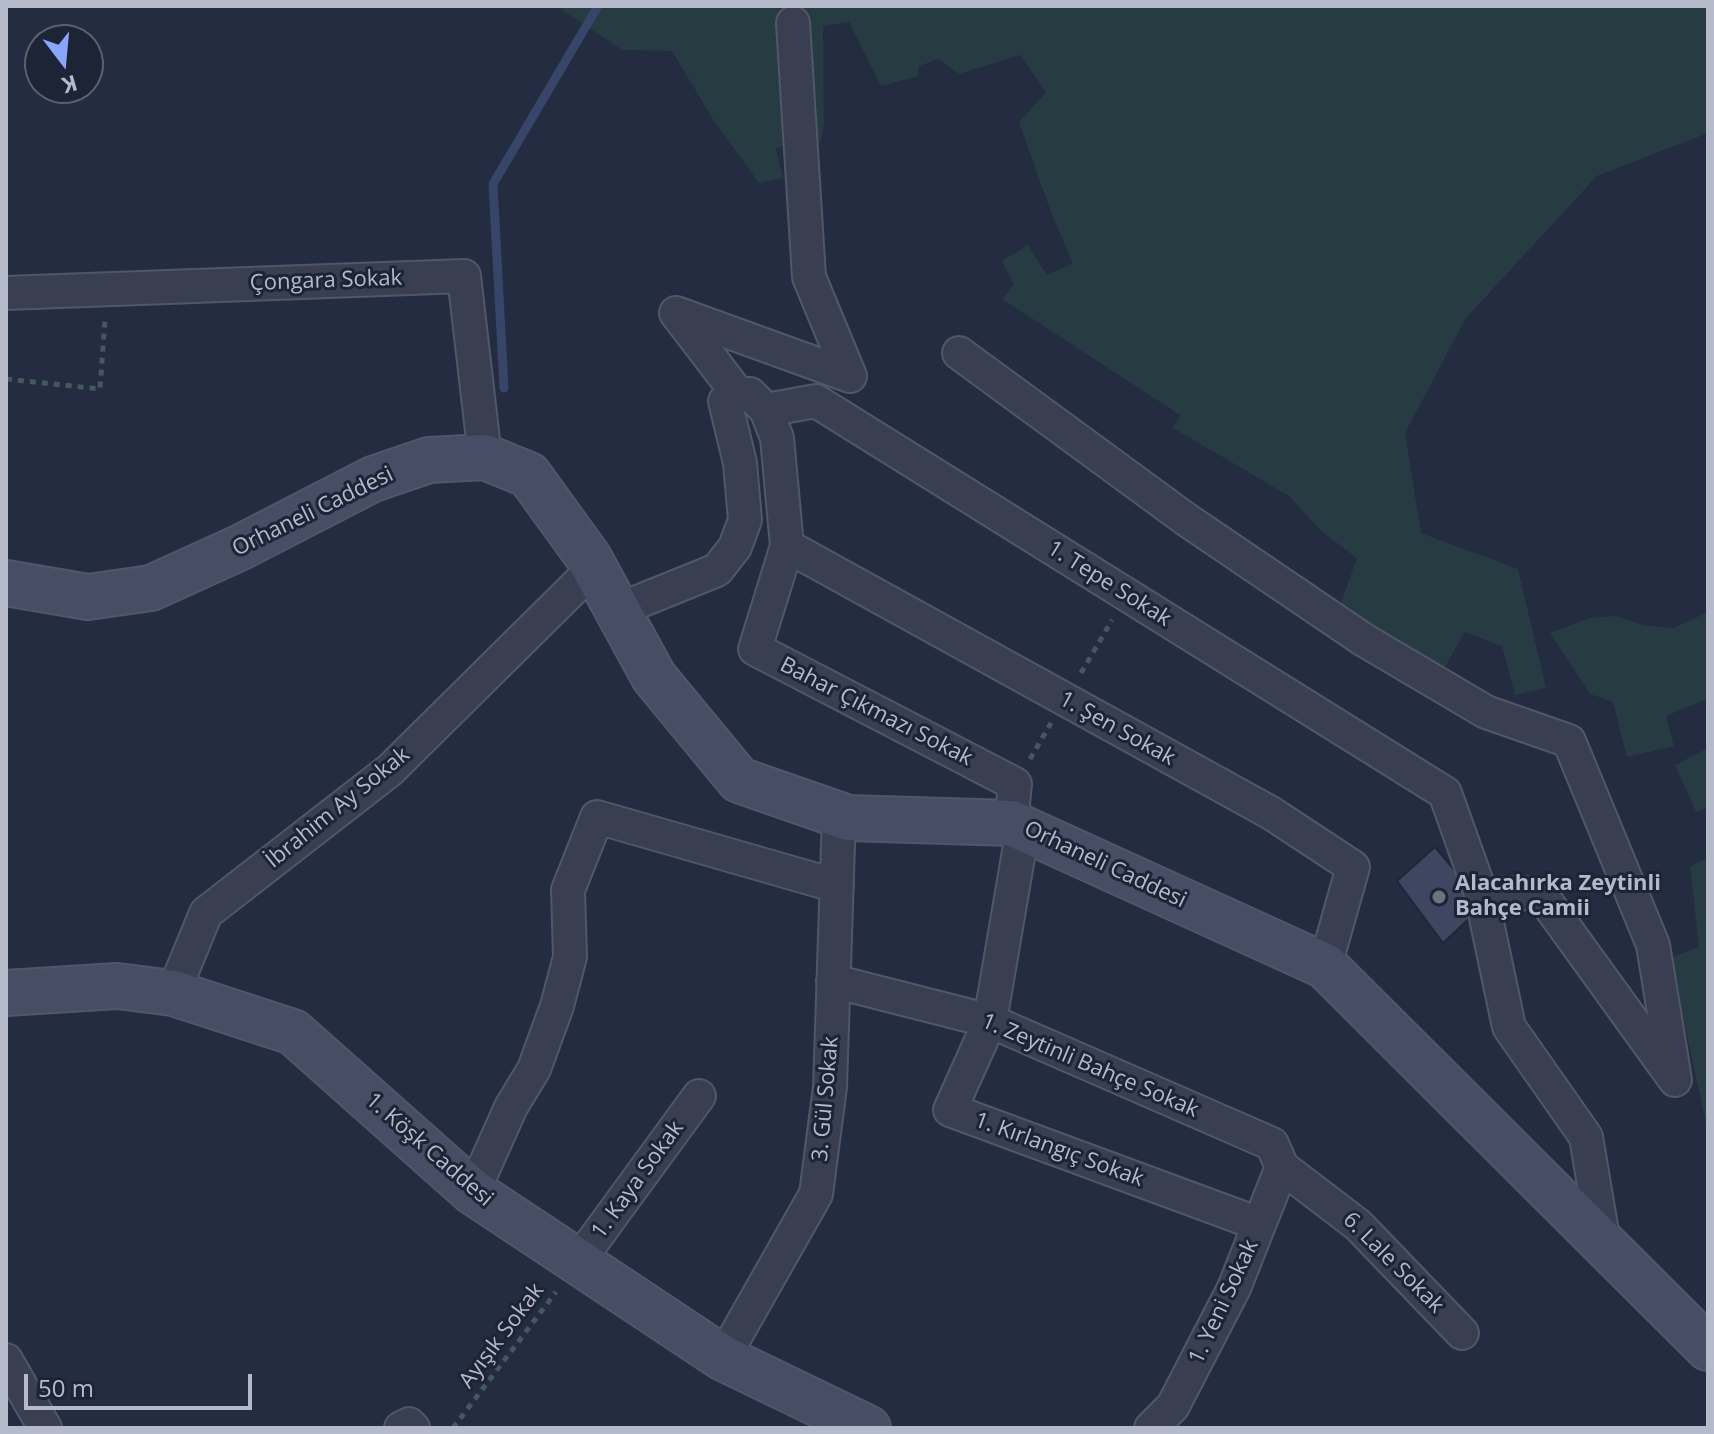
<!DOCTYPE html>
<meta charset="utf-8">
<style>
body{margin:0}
#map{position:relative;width:1714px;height:1434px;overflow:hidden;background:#242c41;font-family:"Open Sans",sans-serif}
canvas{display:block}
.frame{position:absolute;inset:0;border:8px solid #b5bacb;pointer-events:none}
.north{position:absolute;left:24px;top:24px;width:80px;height:80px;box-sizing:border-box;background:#1d2436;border:2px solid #5a6072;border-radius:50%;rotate:164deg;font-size:22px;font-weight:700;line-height:32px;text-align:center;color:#b5bacb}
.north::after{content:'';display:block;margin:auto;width:28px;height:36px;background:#89a5fc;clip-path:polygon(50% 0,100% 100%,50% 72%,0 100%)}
.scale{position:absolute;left:24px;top:1374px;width:228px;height:36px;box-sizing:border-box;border:4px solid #b5bacb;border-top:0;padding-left:10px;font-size:24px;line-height:28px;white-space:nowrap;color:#b5bacb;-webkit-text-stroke:6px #1d2436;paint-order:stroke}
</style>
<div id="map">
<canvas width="1714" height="1434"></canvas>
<div class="frame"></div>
<div class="north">K</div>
<div class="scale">50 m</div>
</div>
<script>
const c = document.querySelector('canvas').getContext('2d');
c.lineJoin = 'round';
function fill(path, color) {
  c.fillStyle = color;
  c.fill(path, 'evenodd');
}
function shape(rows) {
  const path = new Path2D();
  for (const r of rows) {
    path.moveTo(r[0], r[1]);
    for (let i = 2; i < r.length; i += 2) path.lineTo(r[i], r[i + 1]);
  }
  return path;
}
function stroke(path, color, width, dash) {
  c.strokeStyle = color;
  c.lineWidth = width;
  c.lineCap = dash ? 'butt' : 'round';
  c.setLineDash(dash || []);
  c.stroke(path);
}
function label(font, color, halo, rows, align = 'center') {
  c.font = font + ' "Open Sans",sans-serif';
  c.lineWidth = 6;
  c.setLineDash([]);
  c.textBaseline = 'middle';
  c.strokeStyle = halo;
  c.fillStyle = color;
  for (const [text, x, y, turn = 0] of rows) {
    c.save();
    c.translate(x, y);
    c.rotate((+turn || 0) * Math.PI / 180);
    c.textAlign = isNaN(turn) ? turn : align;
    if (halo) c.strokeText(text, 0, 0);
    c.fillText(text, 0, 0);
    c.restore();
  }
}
const green = shape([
 [556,6,1708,6,1708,133,1597,176,1466,318,1405,433,1421,533,1518,569,1546,688,1515,695,1502,646,1465,632,1442,672,1339,608,1357,558,1321,531,1289,496,1173,428,1180,415,1002,299,1014,285,1002,261,1028,245,1047,275,1073,263,1052,215,1019,122,1046,92,1020,55,959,74,939,59,919,66,918,76,881,86,849,22,823,26,824,126,820,143,785,145,776,149,783,178,759,183,714,121,672,51,622,50],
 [1708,612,1708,705,1705,700,1666,716,1674,746,1627,757,1613,702,1590,694,1550,633,1590,618,1615,616,1643,625,1673,628],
 [1708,748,1708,808,1696,812,1675,765],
 [1708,858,1708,1132,1670,958,1699,947,1690,866]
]);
const stream = shape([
 [504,388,493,184,598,6]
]);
const building = shape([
 [1435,847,1462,879,1474,914,1443,943,1397,881,1435,847]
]);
const path = shape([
 [6,379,100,389,105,320],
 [1081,673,1112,620],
 [1030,759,1051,723],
 [453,1428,556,1292]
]);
const street = shape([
 [793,23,809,277,850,376],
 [6,293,464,276,485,457],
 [676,313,850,376],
 [676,313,738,394],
 [959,353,1187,520,1364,640,1486,712,1569,741,1653,945,1675,1080,1540,893,1481,894],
 [766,410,816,401,1445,793,1481,894,1509,1027,1586,1137,1604,1244],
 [787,546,1271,813,1353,867,1325,966],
 [618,610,717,570,735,547,745,520,740,463,725,401,738,394,750,394,766,410,777,438,787,546,755,649,1015,784,1011,823],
 [1023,828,990,1021,950,1110,1259,1224],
 [833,981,990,1021,1272,1144,1282,1167,1358,1225,1462,1333],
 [173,993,206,913,390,770,594,568],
 [473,1192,511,1107,534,1069,557,1006,570,957,568,890,597,817,837,886],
 [577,1263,699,1096],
 [723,1358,816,1194,830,1087,839,815],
 [6,1360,45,1428],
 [401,1428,409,1424,413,1428],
 [1151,1428,1173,1406,1234,1288,1282,1167]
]);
const secondary = shape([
 [6,583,88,597,151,588,239,548,373,479,429,460,485,457,529,475,589,558,654,677,739,780,848,818,1011,823,1325,966,1708,1348],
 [6,993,117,986,173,993,293,1032,473,1192,723,1358,868,1428]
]);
const markers = [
 [1439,897,8,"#6b7280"]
];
const streetNames = [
 ["Çongara Sokak",326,281,-2],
 ["Orhaneli Caddesi",313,512,-26],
 ["1. Tepe Sokak",1109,584,32],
 ["Bahar Çıkmazı Sokak",876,712,27],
 ["1. Şen Sokak",1117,729,29],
 ["İbrahim Ay Sokak",338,808,-39],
 ["Orhaneli Caddesi",1105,865,25],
 ["1. Zeytinli Bahçe Sokak",1090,1066,23],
 ["3. Gül Sokak",826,1099,-85],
 ["1. Köşk Caddesi",429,1150,41],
 ["1. Kırlangıç Sokak",1059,1150,20],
 ["1. Kaya Sokak",638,1180,-54],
 ["6. Lale Sokak",1393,1263,45],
 ["1. Yeni Sokak",1224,1302,-65],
 ["Ayışık Sokak",502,1336,-53]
];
const poiNames = [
 ["Alacahırka Zeytinli",1455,884],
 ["Bahçe Camii",1455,909]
];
fill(green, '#263b42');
stroke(stream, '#374569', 9);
fill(building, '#3e475f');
stroke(building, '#1f2638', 2);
stroke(street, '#505768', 36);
stroke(secondary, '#505768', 48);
stroke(path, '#44585f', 5, [6, 6]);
stroke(street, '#393f51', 32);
stroke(secondary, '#464d64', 44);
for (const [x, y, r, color] of markers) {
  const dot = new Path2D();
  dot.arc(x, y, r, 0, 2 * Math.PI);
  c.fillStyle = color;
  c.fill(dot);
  stroke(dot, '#1d2436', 3);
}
label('22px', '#b5bacb', '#1d2436', streetNames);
label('bold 22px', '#b5bacb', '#1d2436', poiNames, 'left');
</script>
